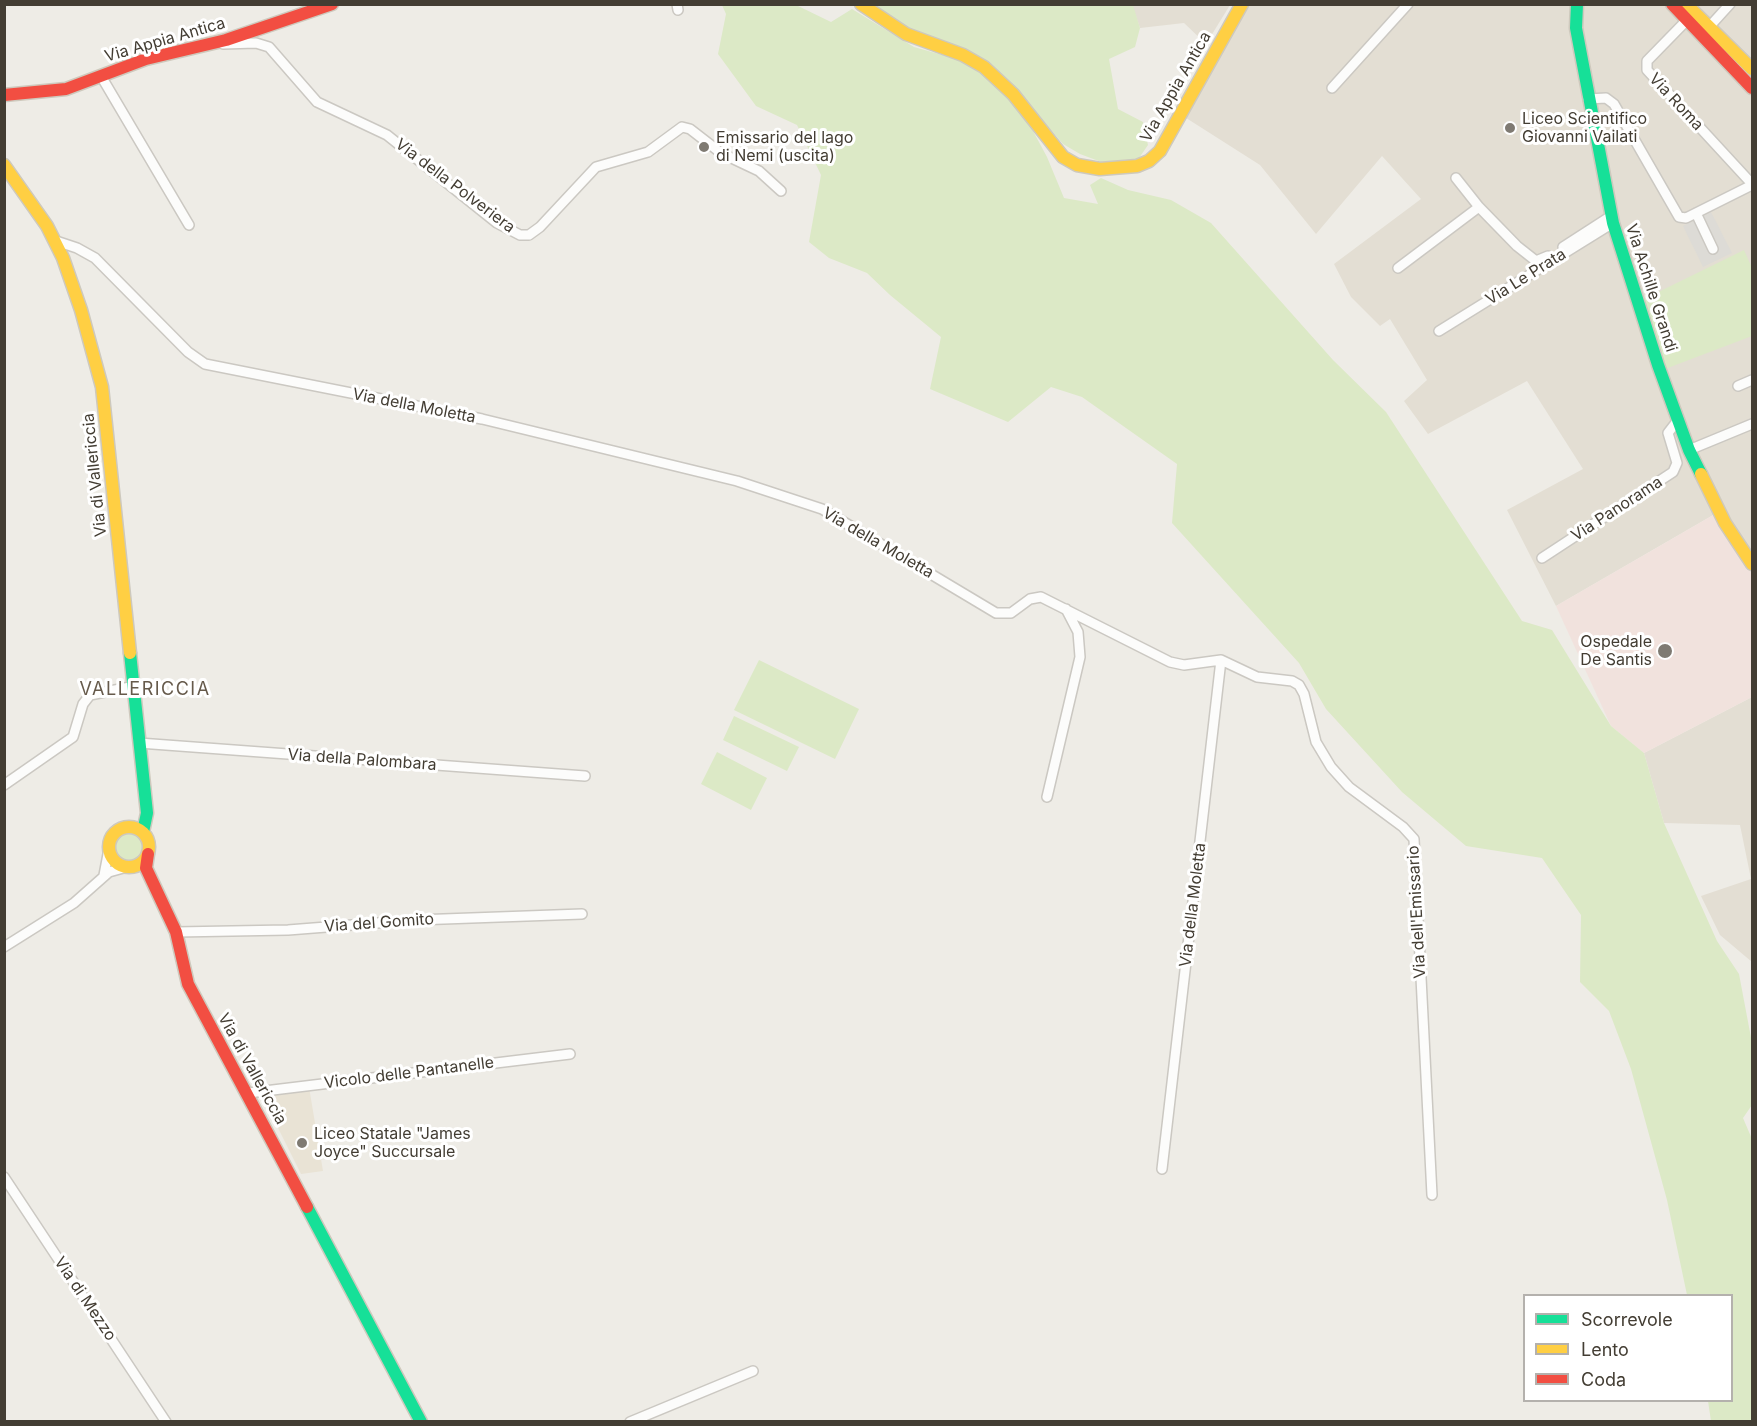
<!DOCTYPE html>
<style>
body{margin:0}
#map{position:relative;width:1757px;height:1426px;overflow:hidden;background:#eeece6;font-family:Inter,sans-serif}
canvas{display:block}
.frame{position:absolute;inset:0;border:6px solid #433d33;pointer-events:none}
.legend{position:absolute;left:1523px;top:1294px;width:210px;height:108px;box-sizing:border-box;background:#fff;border:2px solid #b4b1ad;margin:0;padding:8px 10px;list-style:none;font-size:18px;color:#433d33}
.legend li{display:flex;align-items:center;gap:12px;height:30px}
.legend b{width:30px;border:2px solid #b4b1ad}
</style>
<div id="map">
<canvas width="1757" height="1426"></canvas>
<div class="frame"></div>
<ul class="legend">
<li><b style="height:8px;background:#16e098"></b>Scorrevole</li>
<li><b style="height:8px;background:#ffcf43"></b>Lento</li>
<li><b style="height:8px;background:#f24e42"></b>Coda</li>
</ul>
</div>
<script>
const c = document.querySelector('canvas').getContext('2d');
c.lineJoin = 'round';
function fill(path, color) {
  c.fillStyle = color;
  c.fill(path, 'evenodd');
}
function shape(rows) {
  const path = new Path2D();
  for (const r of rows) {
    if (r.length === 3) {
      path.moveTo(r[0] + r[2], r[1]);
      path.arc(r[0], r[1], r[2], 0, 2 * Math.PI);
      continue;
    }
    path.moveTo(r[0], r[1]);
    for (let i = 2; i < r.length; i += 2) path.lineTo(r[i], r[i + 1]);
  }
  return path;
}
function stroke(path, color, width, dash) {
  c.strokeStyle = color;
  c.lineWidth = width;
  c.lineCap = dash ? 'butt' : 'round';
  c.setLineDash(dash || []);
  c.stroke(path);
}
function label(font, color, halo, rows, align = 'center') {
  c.font = font + ' Inter,sans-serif';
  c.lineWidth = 6;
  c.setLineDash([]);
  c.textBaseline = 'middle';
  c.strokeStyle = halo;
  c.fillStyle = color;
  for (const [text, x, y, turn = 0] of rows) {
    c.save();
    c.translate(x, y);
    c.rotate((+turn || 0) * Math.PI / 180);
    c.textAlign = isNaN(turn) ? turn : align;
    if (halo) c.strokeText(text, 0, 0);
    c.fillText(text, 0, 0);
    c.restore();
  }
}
const residential = shape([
 [1132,5,1133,4,1230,5,1206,44,1184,23,1140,28],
 [1244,5,1752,5,1752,568,1715,514,1556,606,1507,510,1583,469,1527,381,1428,434,1404,401,1427,380,1390,319,1380,326,1351,297,1334,264,1421,199,1382,156,1316,234,1260,165,1183,116],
 [1752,697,1752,962,1720,935,1701,896,1751,879,1740,825,1664,823,1644,753]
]);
const education = shape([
 [309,1087,323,1171,301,1174,266,1104,263,1103,258,1095]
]);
const medical = shape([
 [1715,514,1752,568,1752,697,1644,753,1611,726,1556,606]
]);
const green = shape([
 [722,5,796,5,831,22,852,9,914,47,964,61,986,73,1026,118,1047,157,1064,198,1098,204,1090,185,1101,178,1128,190,1171,200,1211,223,1333,360,1386,412,1522,621,1552,630,1611,726,1644,753,1664,823,1717,941,1739,974,1752,1043,1752,1105,1743,1118,1752,1139,1752,1421,1711,1421,1708,1401,1732,1400,1732,1296,1687,1295,1667,1200,1631,1069,1609,1011,1580,982,1581,915,1542,858,1466,846,1402,792,1326,709,1299,663,1172,523,1177,464,1082,397,1051,387,1008,422,930,389,941,337,890,295,867,273,829,258,809,242,821,175,797,125,756,106,718,54,726,14],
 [868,5,1133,5,1140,28,1135,47,1109,59,1118,109,1143,122,1148,145,1137,161,1104,163,1080,154,1063,144,1012,85,972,52,923,38],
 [1744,250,1752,268,1752,336,1665,369,1642,300],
 [759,660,859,709,835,759,734,710],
 [734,716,799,747,787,771,723,740],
 [717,752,767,778,751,810,701,784],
 [129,846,15]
]);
const parking = shape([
 [1711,212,1732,253,1703,267,1683,226]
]);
const street = shape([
 [677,4,678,10],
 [1688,19,1647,61,1647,70,1752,184],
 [1710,26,1730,4],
 [223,44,256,43,269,47,317,102,387,135,497,223,520,235,529,235,540,227,596,167,648,152,682,127,690,129,721,153,759,171,781,191],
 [101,76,189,225],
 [1332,88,1408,4],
 [1588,99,1606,98,1614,104,1679,217,1686,218,1752,185],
 [1456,178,1479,207,1517,246,1536,261,1548,256],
 [1696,213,1713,249],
 [56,241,77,248,95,258,188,352,205,364,482,419,737,481,822,509,996,613,1011,613,1030,599,1041,597,1170,662,1184,665,1221,660,1162,1169],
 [1563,247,1611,216],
 [1398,268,1479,207],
 [1439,331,1613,223],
 [1738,386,1752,380],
 [1689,450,1752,424],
 [1542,558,1673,472,1677,463,1668,433,1678,420],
 [1221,660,1257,677,1292,681,1299,685,1304,694,1316,742,1331,767,1349,787,1403,827,1414,839,1432,1195],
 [139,743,585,776],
 [4,785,73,737,83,704,90,695,135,686],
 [1047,797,1080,657,1078,632,1066,609],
 [104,875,109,849],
 [176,932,288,930,416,920,582,914],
 [4,947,74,903,109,872,127,867],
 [248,1093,570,1054],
 [4,1177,166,1422],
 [630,1422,753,1371]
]);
const fast = shape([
 [1577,4,1576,28,1613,223,1658,365,1689,450,1701,474],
 [130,653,147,813,143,832],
 [307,1207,421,1422]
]);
const slow = shape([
 [861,4,906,34,963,55,984,67,1013,94,1063,157,1077,165,1100,169,1137,166,1149,161,1160,151,1242,4],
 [1686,4,1752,69],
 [4,165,47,226,63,258,81,310,102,387,130,653],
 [1701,474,1725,523,1752,564],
 [129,847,20]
]);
const jam = shape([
 [1672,4,1752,88],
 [4,95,66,89,146,59,226,40,332,4],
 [148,854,146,868,176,932,188,984,307,1207]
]);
const markers = [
 [1510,128,6,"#7f7a72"],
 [704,147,6,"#7f7a72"],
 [1665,651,8,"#7f7a72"],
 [302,1143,6,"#7f7a72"]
];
const streetNames = [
 ["Via Appia Antica",165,40,-16],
 ["Via Appia Antica",1176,87,-60],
 ["Via Roma",1676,102,47],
 ["Via della Polveriera",455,186,37],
 ["Via Le Prata",1526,277,-32],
 ["Via Achille Grandi",1651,288,72],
 ["Via della Moletta",414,406,11],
 ["Via di Vallericcia",95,475,-96],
 ["Via Panorama",1617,509,-33],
 ["Via della Moletta",878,543,30],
 ["Via della Palombara",362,760,4],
 ["Via della Moletta",1193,905,-83],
 ["Via dell'Emissario",1417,912,-93],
 ["Via del Gomito",379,923,-4],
 ["Via di Vallericcia",252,1069,61],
 ["Vicolo delle Pantanelle",409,1073,-7],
 ["Via di Mezzo",85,1299,56]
];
const poiNames = [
 ["Liceo Scientifico",1522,119],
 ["Giovanni Vailati",1522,137],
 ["Emissario del lago",716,138],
 ["di Nemi (uscita)",716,156],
 ["Ospedale",1652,642,"right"],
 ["De Santis",1652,660,"right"],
 ["Liceo Statale \"James",314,1134],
 ["Joyce\" Succursale",314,1152]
];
const neighbourhoodNames = [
 ["VALLERICCIA",145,690]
];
fill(residential, '#e3ded3');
fill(education, '#e9e3d5');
fill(medical, '#f1e2dd');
fill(green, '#dce9c6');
fill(parking, '#dddbd6');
stroke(street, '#cbc8c2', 12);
stroke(fast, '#cec9bd', 15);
stroke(slow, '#cec9bd', 15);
stroke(jam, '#cec9bd', 15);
stroke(street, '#fcfcfb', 9);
stroke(fast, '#16e098', 12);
stroke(slow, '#ffcf43', 12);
stroke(jam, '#f24e42', 12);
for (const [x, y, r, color] of markers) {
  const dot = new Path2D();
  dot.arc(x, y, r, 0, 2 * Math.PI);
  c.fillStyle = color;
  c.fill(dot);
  stroke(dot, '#fff', 2);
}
label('16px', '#433d33', '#fff', streetNames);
label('16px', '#433d33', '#fff', poiNames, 'left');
c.letterSpacing = '1.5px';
label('18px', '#665a4b', '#fff', neighbourhoodNames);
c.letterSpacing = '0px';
</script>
